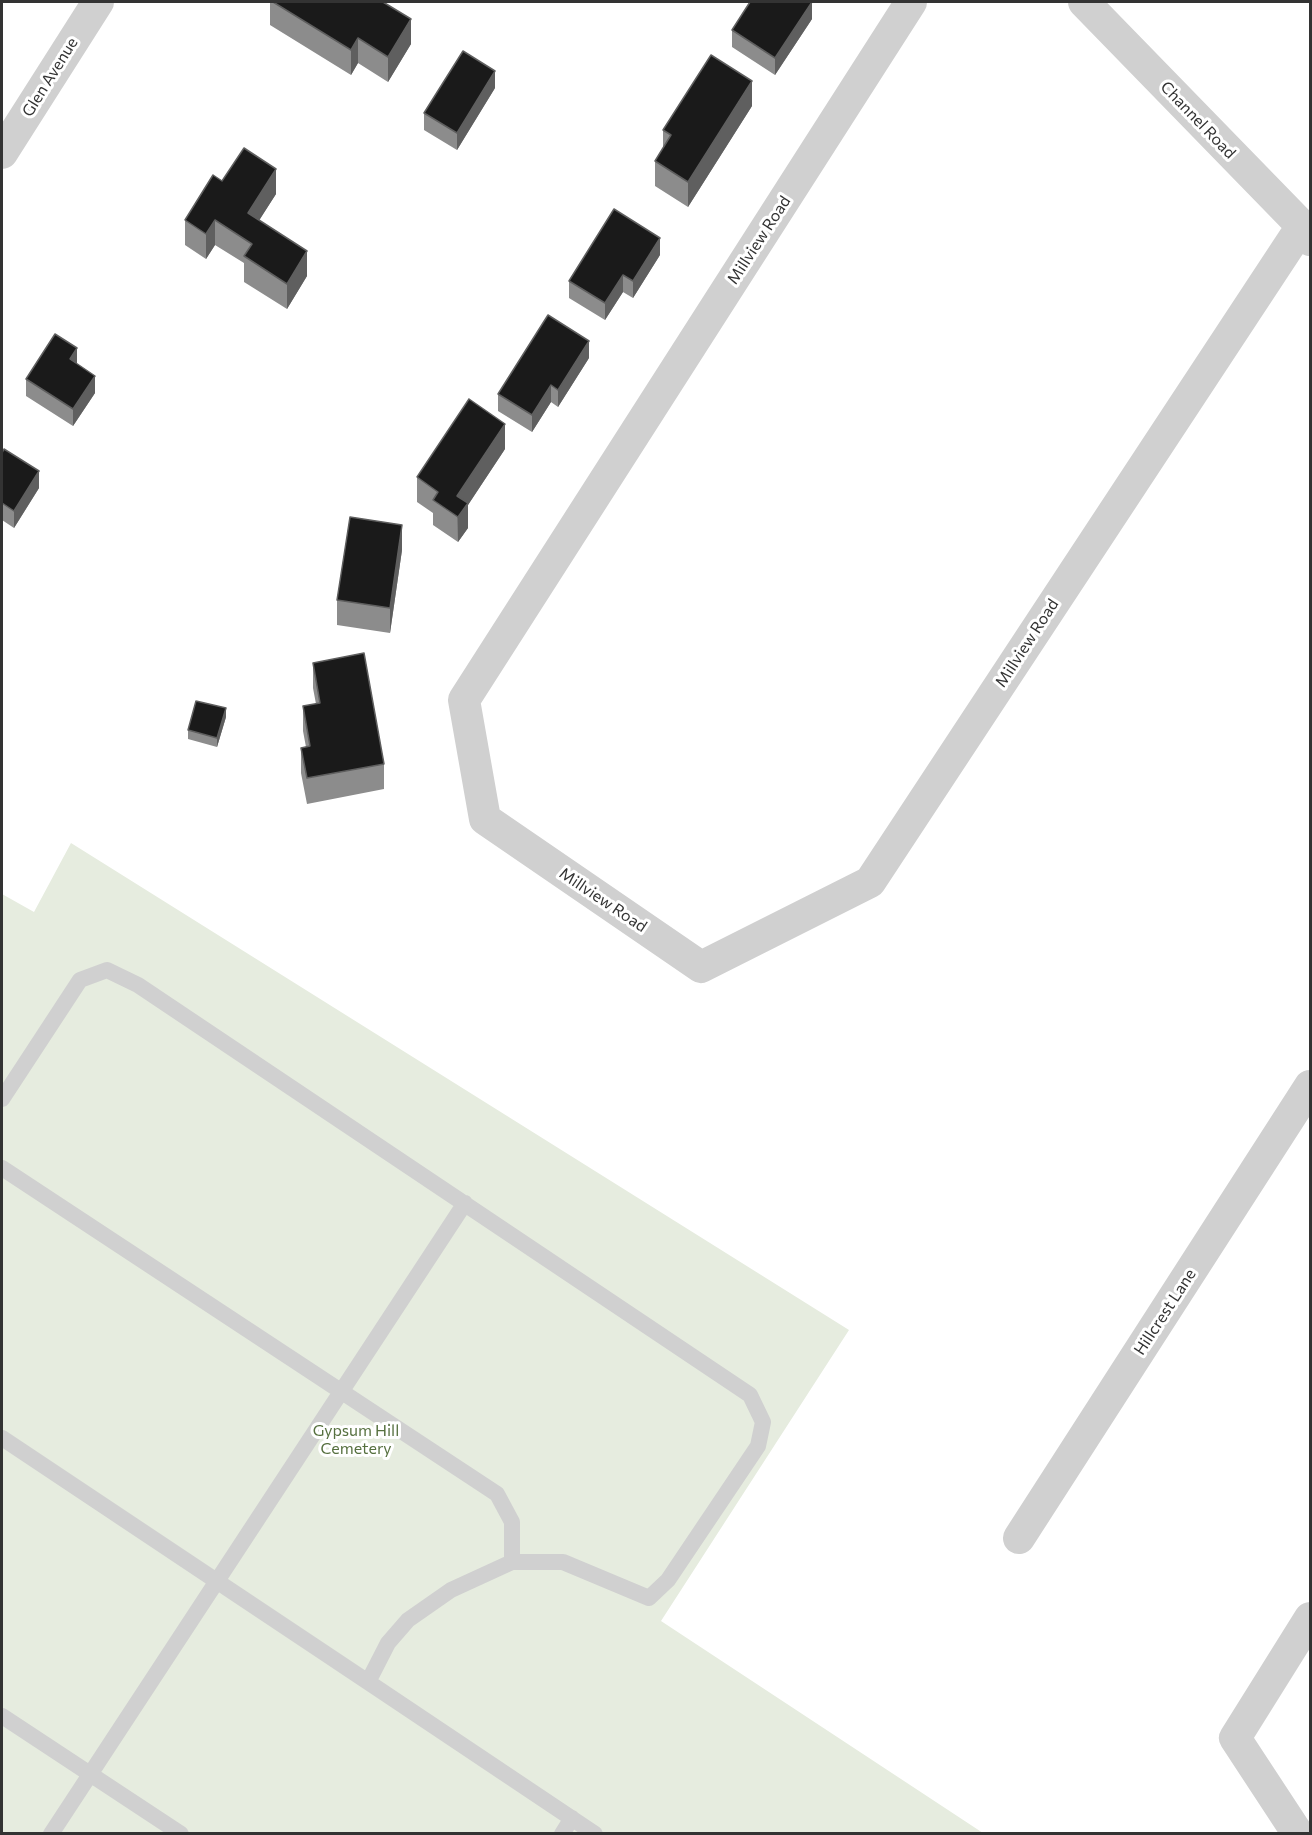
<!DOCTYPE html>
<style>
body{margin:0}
#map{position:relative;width:1312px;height:1835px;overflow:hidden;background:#fff;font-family:Commissioner,sans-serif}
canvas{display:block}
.frame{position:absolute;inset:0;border:3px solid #333;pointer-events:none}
</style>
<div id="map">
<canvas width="1312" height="1835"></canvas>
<div class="frame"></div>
</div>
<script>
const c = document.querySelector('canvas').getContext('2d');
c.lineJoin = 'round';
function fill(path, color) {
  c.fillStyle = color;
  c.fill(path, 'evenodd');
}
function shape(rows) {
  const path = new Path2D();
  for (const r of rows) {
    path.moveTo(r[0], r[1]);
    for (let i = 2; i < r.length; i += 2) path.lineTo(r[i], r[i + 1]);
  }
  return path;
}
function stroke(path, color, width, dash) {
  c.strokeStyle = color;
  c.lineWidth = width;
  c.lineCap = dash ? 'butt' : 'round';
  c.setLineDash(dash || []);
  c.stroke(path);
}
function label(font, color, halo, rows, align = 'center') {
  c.font = font + ' Commissioner,sans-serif';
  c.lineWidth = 6;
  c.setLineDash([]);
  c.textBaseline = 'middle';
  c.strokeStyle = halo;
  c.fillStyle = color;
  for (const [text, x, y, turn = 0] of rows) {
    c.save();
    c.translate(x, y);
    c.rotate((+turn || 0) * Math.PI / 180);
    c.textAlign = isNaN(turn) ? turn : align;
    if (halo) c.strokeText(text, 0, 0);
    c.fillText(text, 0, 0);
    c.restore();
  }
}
const green = shape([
 [71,843,849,1330,661,1621,983,1833,2,1833,2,894,34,912]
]);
const lane = shape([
 [2,1099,80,980,107,970,138,985,750,1395,763,1422,758,1446,668,1580,649,1598,563,1562,512,1562],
 [2,1168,497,1494,512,1522,512,1562,451,1590,408,1620,388,1643,368,1682,595,1834],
 [2,1438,368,1682],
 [2,1716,181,1834],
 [51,1834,465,1203],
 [562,1834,572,1818]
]);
const street = shape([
 [911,2,464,700,485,819,701,967,870,882,1302,226],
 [1084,2,1302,226,1310,240],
 [2,153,98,2],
 [1019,1538,1310,1086],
 [1298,1834,1235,1738,1310,1618]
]);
const wall = shape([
 [270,2,383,2,411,44,388,82,358,63,351,75,270,25],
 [812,19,775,75,732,47,732,30],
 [495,88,457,150,424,130,424,113],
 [752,106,688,207,655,186,655,161,663,148,663,130],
 [222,181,276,194,259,220,307,276,287,309,244,282,244,263,215,245,206,259,185,245,185,220],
 [660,255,633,298,623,292,605,320,569,298,569,281],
 [589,358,558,407,551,402,532,432,498,411,498,394],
 [77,364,95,393,73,426,26,396,26,379],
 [505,449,468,505,468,528,458,542,433,525,433,513,417,502,417,477],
 [2,453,39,488,14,528,2,520],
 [402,550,390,633,337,625,337,600],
 [313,663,384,764,384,789,307,804,301,773,301,748,306,747,303,731,303,706,316,704,313,688],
 [226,717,217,747,188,739,188,730]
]);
const shadedWall = shape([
 [812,2,812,19,775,75,775,58],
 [411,19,411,44,388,82,388,57],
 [358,38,358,63,351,75,351,50],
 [495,71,495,88,457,150,457,133],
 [752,81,752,106,688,207,688,182],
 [276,169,276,194,248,238,248,213],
 [215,220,215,245,206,259,206,234],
 [660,238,660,255,633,298,633,281],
 [307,251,307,276,287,309,287,284],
 [623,275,623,292,605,320,605,303],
 [589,341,589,358,558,407,558,390],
 [77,348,77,365,70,359],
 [95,376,95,393,73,426,73,409],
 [551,385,551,402,532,432,532,415],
 [505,424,505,449,468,505,468,528,458,542,457,496],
 [39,471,39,488,14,528,14,511],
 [402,525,402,550,390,633,390,608],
 [226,708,226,717,217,747,217,738]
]);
const building = shape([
 [273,2,383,2,411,19,388,57,358,38,351,50,273,2],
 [750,2,812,2,775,58,732,30,750,2],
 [463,51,495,71,457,133,424,113,463,51],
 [711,55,752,81,688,182,655,161,671,135,663,130,711,55],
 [244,148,276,169,248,213,307,251,287,284,244,256,252,244,215,220,206,234,185,220,213,175,222,181,244,148],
 [614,209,660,238,633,281,623,275,605,303,569,281,614,209],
 [548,315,589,341,558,390,551,385,532,415,498,394,548,315],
 [55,334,77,348,70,359,95,376,73,409,26,379,55,334],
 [469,399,505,424,457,496,468,503,458,517,433,500,438,492,417,477,469,399],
 [4,449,39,471,14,511,2,503,2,453,4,449],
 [350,517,402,525,390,608,337,600,350,517],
 [364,653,384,764,307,778,301,748,310,746,303,706,320,703,313,663,364,653],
 [196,701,226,708,217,738,188,730,196,701]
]);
const streetNames = [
 ["Glen Avenue",50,77,-58],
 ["Channel Road",1198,120,46],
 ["Millview Road",759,240,-57],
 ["Millview Road",1027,643,-57],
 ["Millview Road",603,900,34],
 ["Hillcrest Lane",1165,1312,-57]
];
const parkNames = [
 ["Gypsum Hill",356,1431],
 ["Cemetery",356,1449]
];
fill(green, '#e6ecdf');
stroke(lane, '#d0d0d0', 16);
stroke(street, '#d0d0d0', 32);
fill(wall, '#8c8c8c');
fill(shadedWall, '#5f5f5f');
fill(building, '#1a1a1a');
stroke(building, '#5f5f5f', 1.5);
label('16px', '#333', '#fff', streetNames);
label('16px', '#56703f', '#fff', parkNames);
</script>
